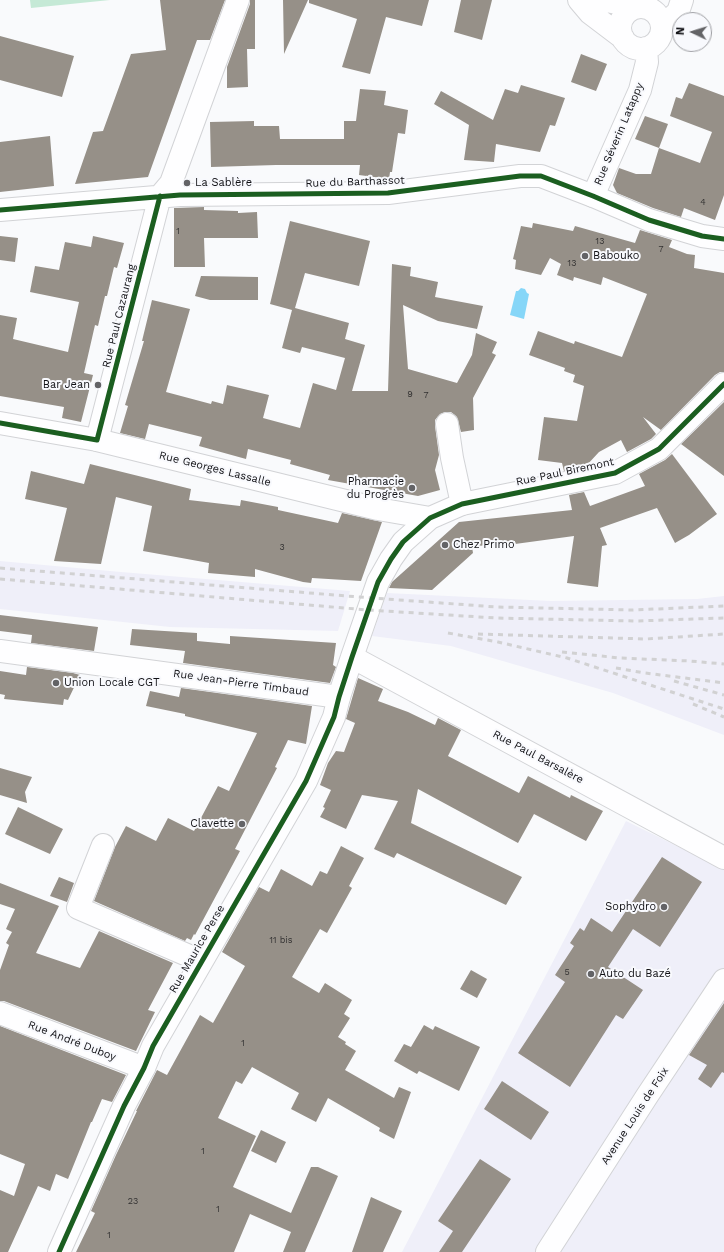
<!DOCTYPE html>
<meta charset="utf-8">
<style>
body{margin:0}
#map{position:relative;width:724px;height:1252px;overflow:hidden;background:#f9fafc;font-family:"Work Sans",sans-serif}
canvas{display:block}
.north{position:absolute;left:672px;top:12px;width:40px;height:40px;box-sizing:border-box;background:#f8f9fd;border:1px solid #9c9da1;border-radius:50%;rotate:274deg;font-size:11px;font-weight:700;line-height:16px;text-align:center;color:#121216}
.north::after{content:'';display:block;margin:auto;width:14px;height:18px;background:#636366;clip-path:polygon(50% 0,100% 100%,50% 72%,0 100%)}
</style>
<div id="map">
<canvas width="724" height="1252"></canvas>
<div class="north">N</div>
</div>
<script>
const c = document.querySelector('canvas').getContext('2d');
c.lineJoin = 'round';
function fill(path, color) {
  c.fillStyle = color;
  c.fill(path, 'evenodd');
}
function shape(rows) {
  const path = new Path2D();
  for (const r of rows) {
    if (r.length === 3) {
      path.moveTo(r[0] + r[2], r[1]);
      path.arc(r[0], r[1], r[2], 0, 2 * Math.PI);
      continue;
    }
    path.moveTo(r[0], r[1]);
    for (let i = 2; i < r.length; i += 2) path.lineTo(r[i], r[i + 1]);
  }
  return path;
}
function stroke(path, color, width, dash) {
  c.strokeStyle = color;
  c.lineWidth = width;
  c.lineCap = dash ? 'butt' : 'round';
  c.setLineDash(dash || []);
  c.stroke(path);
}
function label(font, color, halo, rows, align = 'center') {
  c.font = font + ' "Work Sans",sans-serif';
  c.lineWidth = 4;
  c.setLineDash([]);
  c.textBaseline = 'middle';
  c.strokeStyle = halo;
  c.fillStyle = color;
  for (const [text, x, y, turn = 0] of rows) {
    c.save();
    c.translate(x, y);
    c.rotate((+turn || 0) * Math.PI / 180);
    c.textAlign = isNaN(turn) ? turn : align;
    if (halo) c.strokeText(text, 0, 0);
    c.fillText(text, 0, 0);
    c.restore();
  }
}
const built = shape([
 [0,561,121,572,350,591,338,631,170,627,0,609],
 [387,593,551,601,697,599,724,596,724,735,613,693,451,646,372,636],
 [626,821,724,869,724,1252,402,1252]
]);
const green = shape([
 [30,0,110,0,31,8]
]);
const water = shape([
 [521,288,525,289,527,293,529,294,524,319,510,315,516,291,518,291]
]);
const building = shape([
 [160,0,225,0,210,40,197,40,148,177,75,184,93,132,103,131,131,54,166,50],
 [250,0,255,0,255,49,247,49,248,87,227,88,227,67,250,4],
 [283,0,308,0,284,54],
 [309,0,429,0,422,26,386,17,370,74,342,67,357,19,309,3],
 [461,0,492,0,482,40,454,32],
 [0,36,74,56,62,97,0,80],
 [581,54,607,64,596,91,571,82],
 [689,83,724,96,724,195,715,220,684,208,681,217,653,208,617,193,613,185,619,168,636,174,651,174,659,148,700,163,712,132,670,116,676,97,682,99],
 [521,85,565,98,555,126,550,125,540,152,496,144,494,162,464,160,469,125,434,104,441,91,493,120,505,89,518,93],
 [360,89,386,91,384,105,408,110,405,134,398,133,392,172,390,172,389,179,359,175,360,165,276,165,211,167,210,122,254,121,254,126,279,126,280,139,344,139,344,121,356,121],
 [645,116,668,124,659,148,635,139],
 [50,136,54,186,0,192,0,142],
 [204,207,204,210,238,211,238,213,257,212,258,238,204,238,205,267,174,267,174,208],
 [290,221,370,241,359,286,305,273,295,308,349,323,345,339,365,345,352,391,388,391,392,264,411,267,410,276,438,282,435,297,483,306,477,329,438,321,403,305,408,369,457,383,472,355,476,333,497,342,492,353,496,355,473,398,474,430,461,432,457,417,451,412,445,412,440,414,435,420,435,426,439,455,435,470,440,490,418,496,328,480,330,475,290,464,291,460,248,449,246,459,199,446,202,437,149,424,145,439,120,433,128,406,125,405,144,341,142,341,152,300,190,309,166,392,211,404,212,401,223,404,227,385,269,395,263,418,300,428,313,383,336,390,345,358,302,347,300,353,282,348,292,310,270,304],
 [533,223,573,231,575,226,635,243,640,230,672,240,669,247,687,254,695,255,694,268,724,273,724,372,720,372,715,375,661,430,643,417,656,434,651,439,627,452,621,440,599,452,586,466,564,471,562,463,538,460,544,417,577,421,584,386,573,382,575,375,564,371,565,368,529,355,538,331,574,344,575,341,622,357,647,294,603,277,601,285,574,277,573,281,557,275,561,264,550,258,541,275,515,269,516,260,513,259,521,226,532,228],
 [0,236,18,238,15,262,0,260],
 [93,236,124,243,117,268,114,267,107,296,105,296,98,326,95,325,84,373,93,375,81,422,62,418,64,407,0,396,0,315,17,318,13,339,68,352,79,302,30,292,35,266,59,270,65,242,91,247],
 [201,276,258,277,258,300,210,300,195,296],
 [724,402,724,476,681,444],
 [672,454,717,514,689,535,675,543,657,508,600,528,607,545,602,546,598,587,567,583,574,536,515,544,515,541,472,547,473,553,432,590,389,588,392,582,459,522,572,510,569,495,584,492,590,506,645,486,639,474,665,460],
 [90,464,191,489,189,500,240,506,241,500,278,507,278,510,338,523,342,513,382,522,361,581,312,578,311,583,303,582,255,569,255,577,208,573,209,563,143,551,152,506,116,497,101,564,54,561,67,508,25,499,31,471,84,484],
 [0,615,98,627,94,651,31,643,32,635,0,631],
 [132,629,197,633,197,641,230,644,230,636,336,643,333,665,336,667,330,683,183,663,185,651,130,645],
 [27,667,73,673,80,675,68,700,64,699,63,705,4,699,5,695,0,694,0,671,26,675],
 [358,678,383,689,378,701,408,712,435,725,438,718,461,730,448,756,519,793,528,776,570,798,571,795,603,811,586,841,534,814,518,843,418,789,411,823,522,877,506,905,397,853,394,858,374,849,398,801,362,795,346,829,320,817,325,808,323,807,331,790,320,785,328,763,336,751,344,752,355,723,346,719],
 [181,688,312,706,306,744,288,740,275,767,277,768,235,849,240,851,195,935,194,934,191,940,187,938,185,941,94,901,115,847,126,826,156,841,168,818,194,831,218,786,229,791,257,733,185,716,185,714,146,706,150,691,179,697],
 [0,768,32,777,25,792,27,803,0,795],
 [18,807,63,829,50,854,5,834],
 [341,846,364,858,349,886,352,888,327,933,320,929,292,977,319,993,325,983,352,1000,344,1014,350,1018,338,1037,346,1042,345,1044,356,1051,345,1070,394,1098,399,1087,411,1092,394,1139,379,1131,380,1128,328,1098,316,1122,291,1109,299,1093,252,1067,242,1084,236,1081,218,1118,256,1136,233,1187,291,1213,311,1167,318,1167,338,1176,305,1252,283,1252,291,1232,250,1214,234,1252,76,1252,95,1213,91,1211,116,1155,137,1111,136,1111,157,1070,167,1075,200,1015,213,1023,245,966,222,952,259,887,269,892,281,869,312,886,320,871,327,874],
 [662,857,702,882,660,947,633,929,608,967,643,990,623,1019,616,1015,570,1087,518,1053,565,982,555,975,574,946,570,943,580,928,584,931,591,918,612,932],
 [59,877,74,883,67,902,50,896],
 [0,883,59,906,36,953,80,968,99,931,173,963,148,1010,155,1012,136,1051,4,1001,0,1001,0,970,9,945,6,943,12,932,6,929,15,909,0,904],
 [471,970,487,979,477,998,460,989],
 [724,1003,724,1073,722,1072,711,1088,698,1079,707,1065,689,1055],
 [424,1025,433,1030,435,1026,480,1047,459,1091,419,1071,417,1074,394,1061,404,1044,411,1047],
 [0,1026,126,1075,112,1102,102,1099,92,1122,91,1122,68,1179,56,1174,50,1191,38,1186,8,1252,0,1252,0,1190,14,1196,25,1164,0,1154],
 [502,1081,549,1112,531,1140,484,1109],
 [261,1130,286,1142,276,1163,251,1151],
 [480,1159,511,1179,462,1252,439,1252,453,1231,438,1221],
 [371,1197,402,1211,383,1252,352,1252]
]);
const street = shape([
 [662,26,678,12,682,0],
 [0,210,180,195,388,193,520,176,541,176,593,196],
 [447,424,452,458,462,504],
 [97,440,160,196,171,183,238,0],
 [0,651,339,697],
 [103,845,78,908,201,961],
 [0,1013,144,1068]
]);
const secondary = shape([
 [579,0,590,13,623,38],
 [601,0,638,7],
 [641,28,21],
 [646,48,647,62,640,90,593,196,649,220,702,236,724,239],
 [0,423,97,440,378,509,430,518],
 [352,657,724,858],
 [59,1252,124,1106,144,1068,153,1046,306,781,334,717,339,697,352,657,378,582,391,559,403,542,430,518,462,504,615,473,659,449,724,384],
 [547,1252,647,1096,724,980]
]);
const rail = shape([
 [0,568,372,598,497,607,633,610,724,606],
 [0,579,368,610,496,618,635,621,724,618],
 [448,633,498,642,567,658,724,709],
 [478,634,646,639,724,634],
 [562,652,620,658,690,661,724,664],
 [616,668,645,673,724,683],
 [674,681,724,695],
 [693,704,724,717]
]);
const cycleway = shape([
 [0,210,180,195,388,193,520,176,541,176,593,196,649,220,702,236,724,239],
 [0,423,97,440,160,196],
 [59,1252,124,1106,144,1068,153,1046,306,781,334,717,339,697,352,657,378,582,391,559,403,542,430,518,462,504,615,473,659,449,724,384]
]);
const markers = [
 [187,183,4,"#636366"],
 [585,256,4,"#636366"],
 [98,385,4,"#636366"],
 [412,488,4,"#636366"],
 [445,545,4,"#636366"],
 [56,683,4,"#636366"],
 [242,824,4,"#636366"],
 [664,907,4,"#636366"],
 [591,974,4,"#636366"]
];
const numberNames = [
 ["4",703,202],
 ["1",178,231],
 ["13",600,241],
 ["7",661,249],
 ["13",572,263],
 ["9",410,394],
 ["7",426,395],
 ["3",282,547],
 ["11 bis",281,940],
 ["5",567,972],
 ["1",243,1043],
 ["1",203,1151],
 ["23",133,1201],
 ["1",218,1209],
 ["1",109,1235]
];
const streetNames = [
 ["Rue Séverin Latappy",619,134,-67],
 ["Rue du Barthassot",355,182,-2],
 ["Rue Paul Cazaurang",119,316,-76],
 ["Rue Georges Lassalle",215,469,14],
 ["Rue Paul Biremont",565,472,-12],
 ["Rue Jean-Pierre Timbaud",241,683,8],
 ["Rue Paul Barsalère",538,757,28],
 ["Rue Maurice Perse",197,949,-60],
 ["Rue André Duboy",72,1041,21],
 ["Avenue Louis de Foix",635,1116,-57]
];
const poiNames = [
 ["La Sablère",195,183],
 ["Babouko",593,256],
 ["Bar Jean",90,385,"right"],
 ["Pharmacie",404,482,"right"],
 ["du Progrès",404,495,"right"],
 ["Chez Primo",453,545],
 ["Union Locale CGT",64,683],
 ["Clavette",234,824,"right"],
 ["Sophydro",656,907,"right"],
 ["Auto du Bazé",599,974]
];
fill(built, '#efeff9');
fill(green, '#c5e9d6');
fill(water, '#86d6f8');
fill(building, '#969088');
stroke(street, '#d2d3d6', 24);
stroke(secondary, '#d2d3d6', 24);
stroke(street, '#fefeff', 22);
stroke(secondary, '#fefeff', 22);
stroke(rail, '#d1d1d2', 3, [5, 5]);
stroke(cycleway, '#1b5e20', 5);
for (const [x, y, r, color] of markers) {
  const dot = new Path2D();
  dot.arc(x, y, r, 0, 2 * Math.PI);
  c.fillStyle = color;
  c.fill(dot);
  stroke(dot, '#f8f9fd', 1.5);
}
label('9px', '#333232', null, numberNames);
label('11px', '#121216', '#f8f9fd', streetNames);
label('11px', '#121216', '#f8f9fd', poiNames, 'left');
</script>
